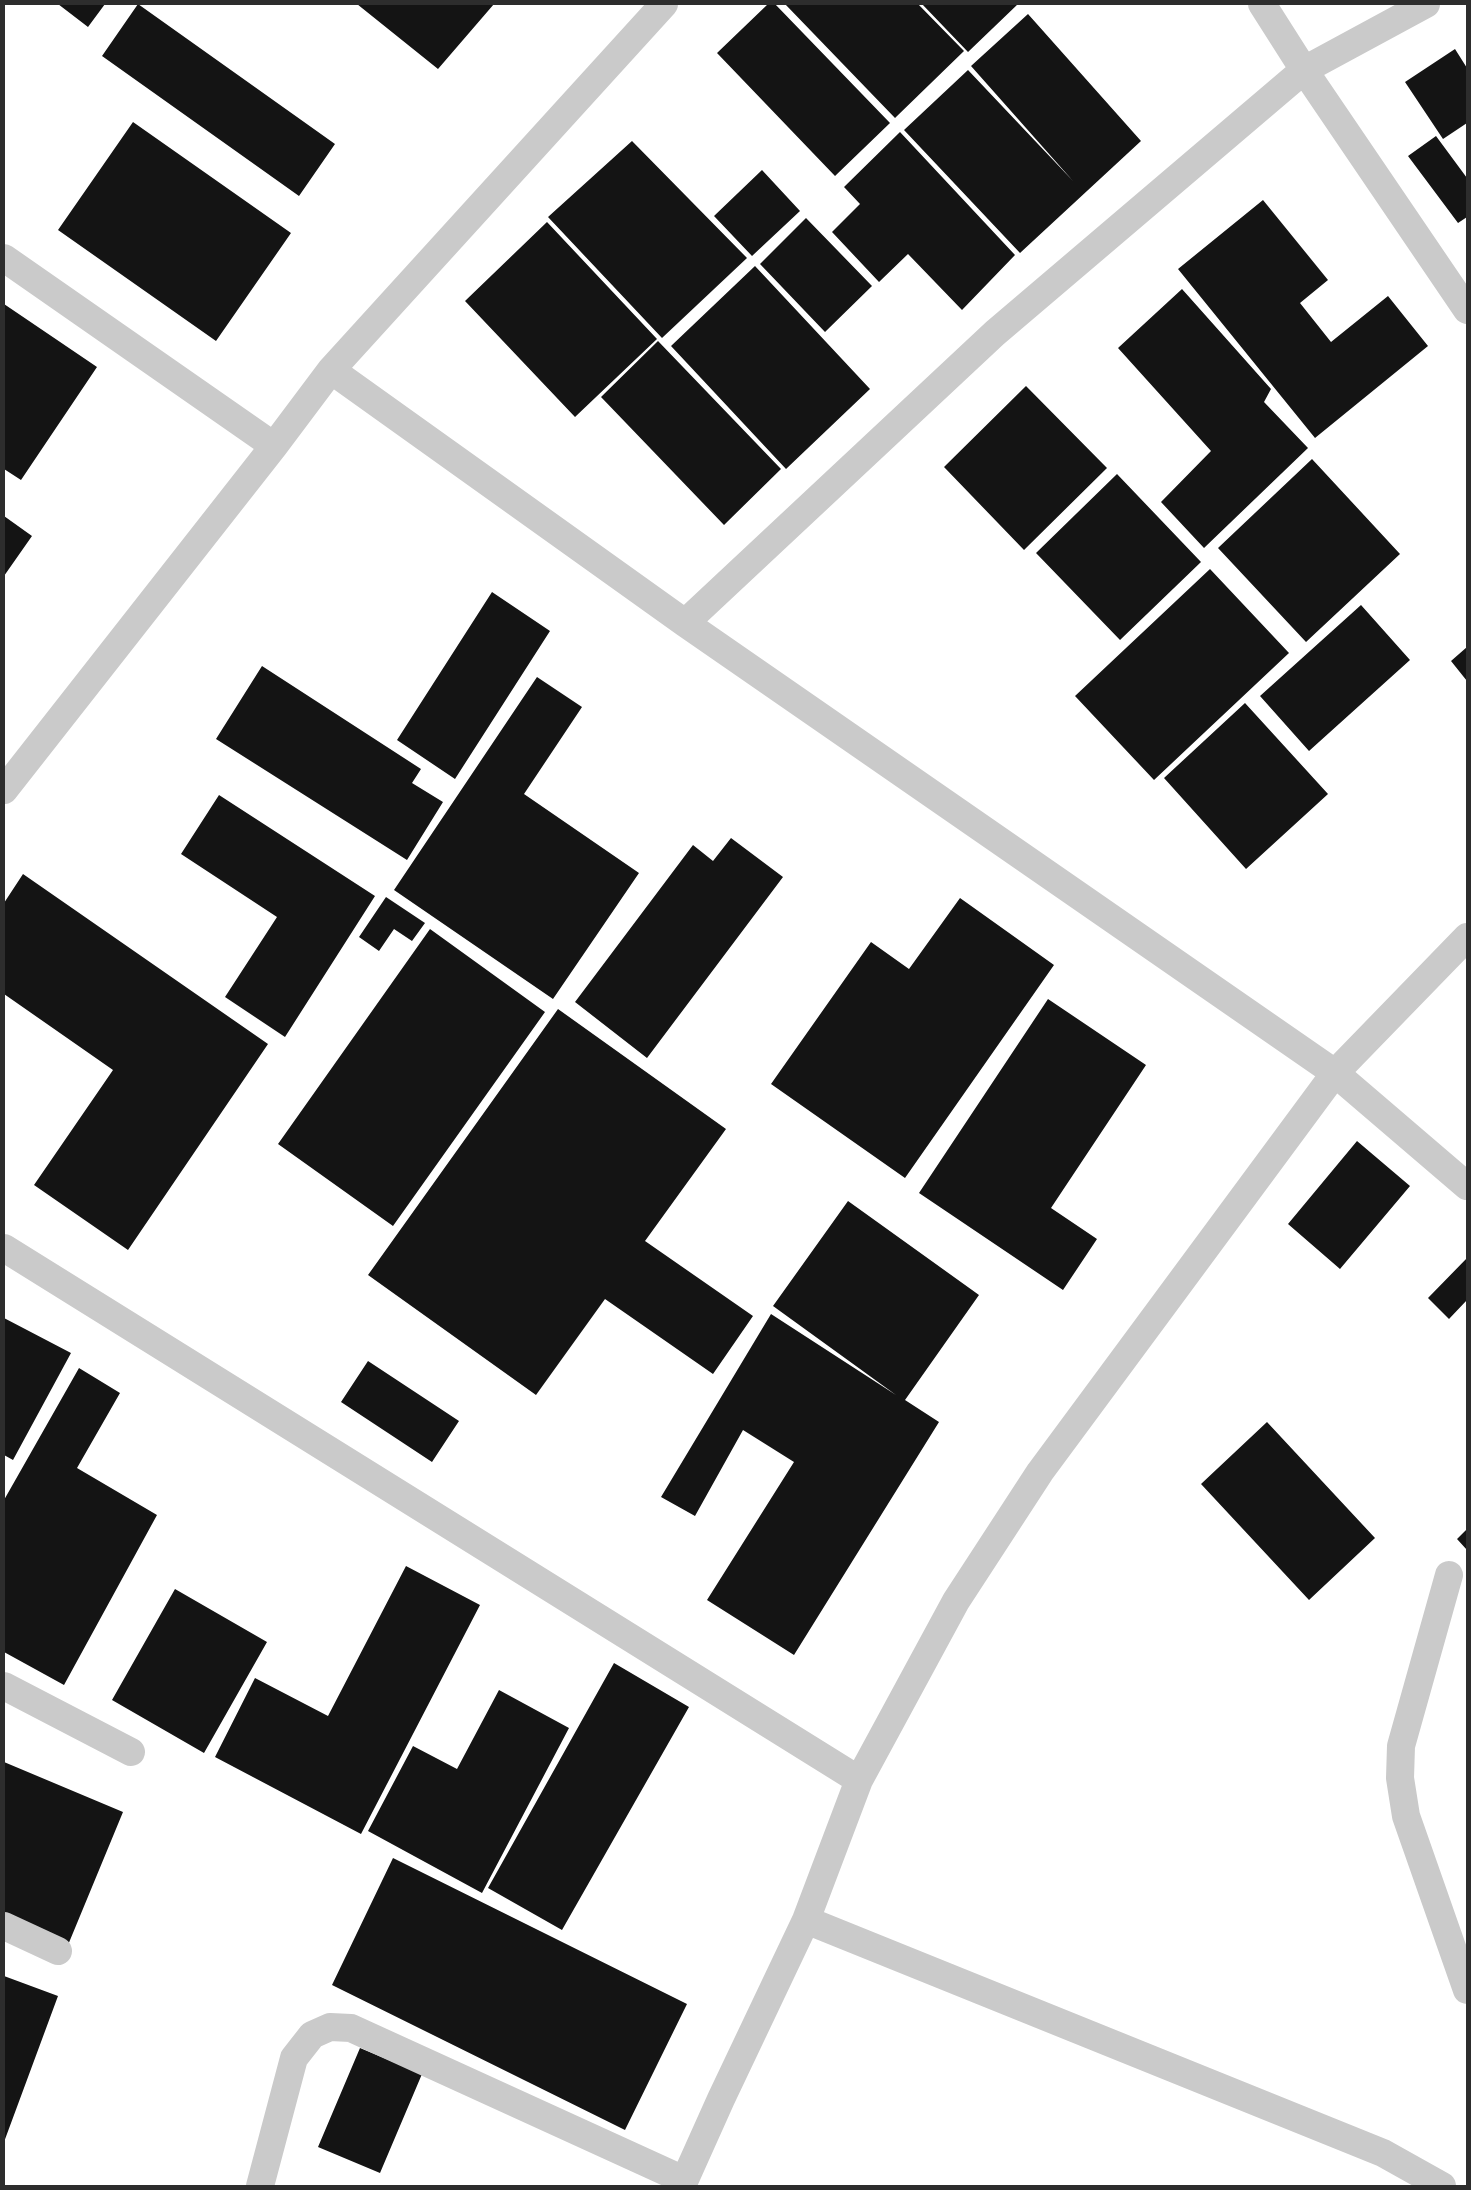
<!DOCTYPE html>
<style>
body{margin:0}
#map{position:relative;width:1471px;height:2190px;overflow:hidden;background:#fff;font-family:Karla,sans-serif}
canvas{display:block}
.frame{position:absolute;inset:0;border:5px solid #2d2d2d;pointer-events:none}
</style>
<div id="map">
<canvas width="1471" height="2190"></canvas>
<div class="frame"></div>
</div>
<script>
const c = document.querySelector('canvas').getContext('2d');
c.lineJoin = 'round';
function fill(path, color) {
  c.fillStyle = color;
  c.fill(path, 'evenodd');
}
function shape(rows) {
  const path = new Path2D();
  for (const r of rows) {
    path.moveTo(r[0], r[1]);
    for (let i = 2; i < r.length; i += 2) path.lineTo(r[i], r[i + 1]);
  }
  return path;
}
function stroke(path, color, width, dash) {
  c.strokeStyle = color;
  c.lineWidth = width;
  c.lineCap = dash ? 'butt' : 'round';
  c.setLineDash(dash || []);
  c.stroke(path);
}
const building = shape([
 [58,4,105,4,88,27],
 [138,4,335,144,299,196,102,56],
 [357,4,494,4,438,69],
 [768,4,775,4,890,123,835,176,717,53],
 [785,4,918,4,964,51,895,118],
 [922,4,1018,4,968,52],
 [1028,14,1141,141,1020,253,904,130,968,70,1073,181,971,66],
 [1455,49,1467,68,1467,123,1443,139,1405,82],
 [133,122,291,233,216,341,58,230],
 [900,132,1015,255,962,310,908,254,879,282,832,232,860,204,844,187],
 [1436,136,1467,178,1467,217,1458,223,1408,156],
 [632,141,747,258,662,338,548,217],
 [762,170,800,211,752,256,714,216],
 [1263,200,1328,280,1300,303,1331,342,1388,296,1428,346,1315,438,1178,269],
 [806,218,872,286,825,332,760,264],
 [547,222,657,339,575,417,465,301],
 [755,266,870,389,786,469,671,346],
 [1182,289,1271,389,1264,402,1308,448,1204,548,1161,502,1211,451,1118,348],
 [4,304,97,367,21,480,4,469],
 [658,341,781,469,724,525,601,397],
 [1026,386,1107,468,1024,550,944,467],
 [1312,459,1400,554,1306,642,1218,548],
 [1117,474,1201,562,1120,640,1036,553],
 [4,516,32,536,4,576],
 [1210,569,1289,653,1154,780,1075,696],
 [492,592,550,631,455,779,397,740],
 [1361,605,1410,660,1309,751,1260,696],
 [1467,647,1467,681,1451,661],
 [262,666,421,769,412,783,443,802,407,860,216,739],
 [537,677,582,707,524,794,639,873,553,999,394,890],
 [1245,703,1328,794,1246,869,1164,778],
 [219,795,375,896,285,1037,225,997,277,917,181,854],
 [731,838,783,877,647,1058,575,1002,693,845,713,861],
 [23,874,268,1044,128,1250,34,1185,113,1070,4,994,4,903],
 [386,897,425,923,412,941,394,929,379,951,359,937],
 [960,898,1054,965,905,1178,771,1084,871,942,909,969],
 [430,929,545,1012,393,1226,278,1144],
 [1048,999,1146,1065,1051,1208,1097,1239,1063,1290,919,1193],
 [558,1009,726,1129,645,1241,753,1316,713,1374,605,1299,536,1395,368,1275],
 [1357,1141,1410,1186,1340,1269,1288,1224],
 [848,1201,979,1295,905,1400,939,1422,794,1655,707,1600,794,1462,743,1430,695,1516,661,1497,771,1314,896,1395,773,1306],
 [1467,1258,1467,1300,1449,1319,1428,1298],
 [4,1318,71,1353,13,1460,4,1455],
 [368,1361,459,1421,432,1462,341,1402],
 [79,1368,120,1393,77,1468,157,1515,64,1685,4,1652,4,1500],
 [1267,1422,1375,1538,1309,1600,1201,1484],
 [1467,1529,1467,1550,1457,1539],
 [406,1566,480,1605,361,1834,215,1757,255,1678,328,1716],
 [175,1589,267,1642,204,1753,112,1700],
 [614,1663,689,1707,562,1930,488,1888],
 [499,1690,569,1728,482,1893,368,1831,413,1746,457,1769],
 [4,1762,123,1812,68,1945,4,1918],
 [393,1858,687,2004,625,2130,332,1985],
 [4,1976,58,1996,4,2142],
 [360,2048,422,2074,380,2173,318,2147]
]);
const minor = shape([
 [1262,4,1304,70,1467,310],
 [4,258,274,446],
 [331,370,685,623,1335,1073,1467,1186],
 [685,623,995,333,1304,70,1426,4],
 [4,790,274,446,331,370,664,4],
 [4,1248,859,1780],
 [1449,1575,1401,1746,1400,1778,1406,1816,1467,1990],
 [4,1686,131,1752],
 [806,1920,1383,2153,1442,2186],
 [4,1926,58,1951],
 [260,2186,294,2058,312,2035,330,2027,351,2028,684,2180],
 [682,2186,721,2099,806,1920,859,1780,956,1601,1040,1472,1335,1073,1467,937]
]);
fill(building, '#141414');
stroke(minor, '#cacaca', 28);
</script>
